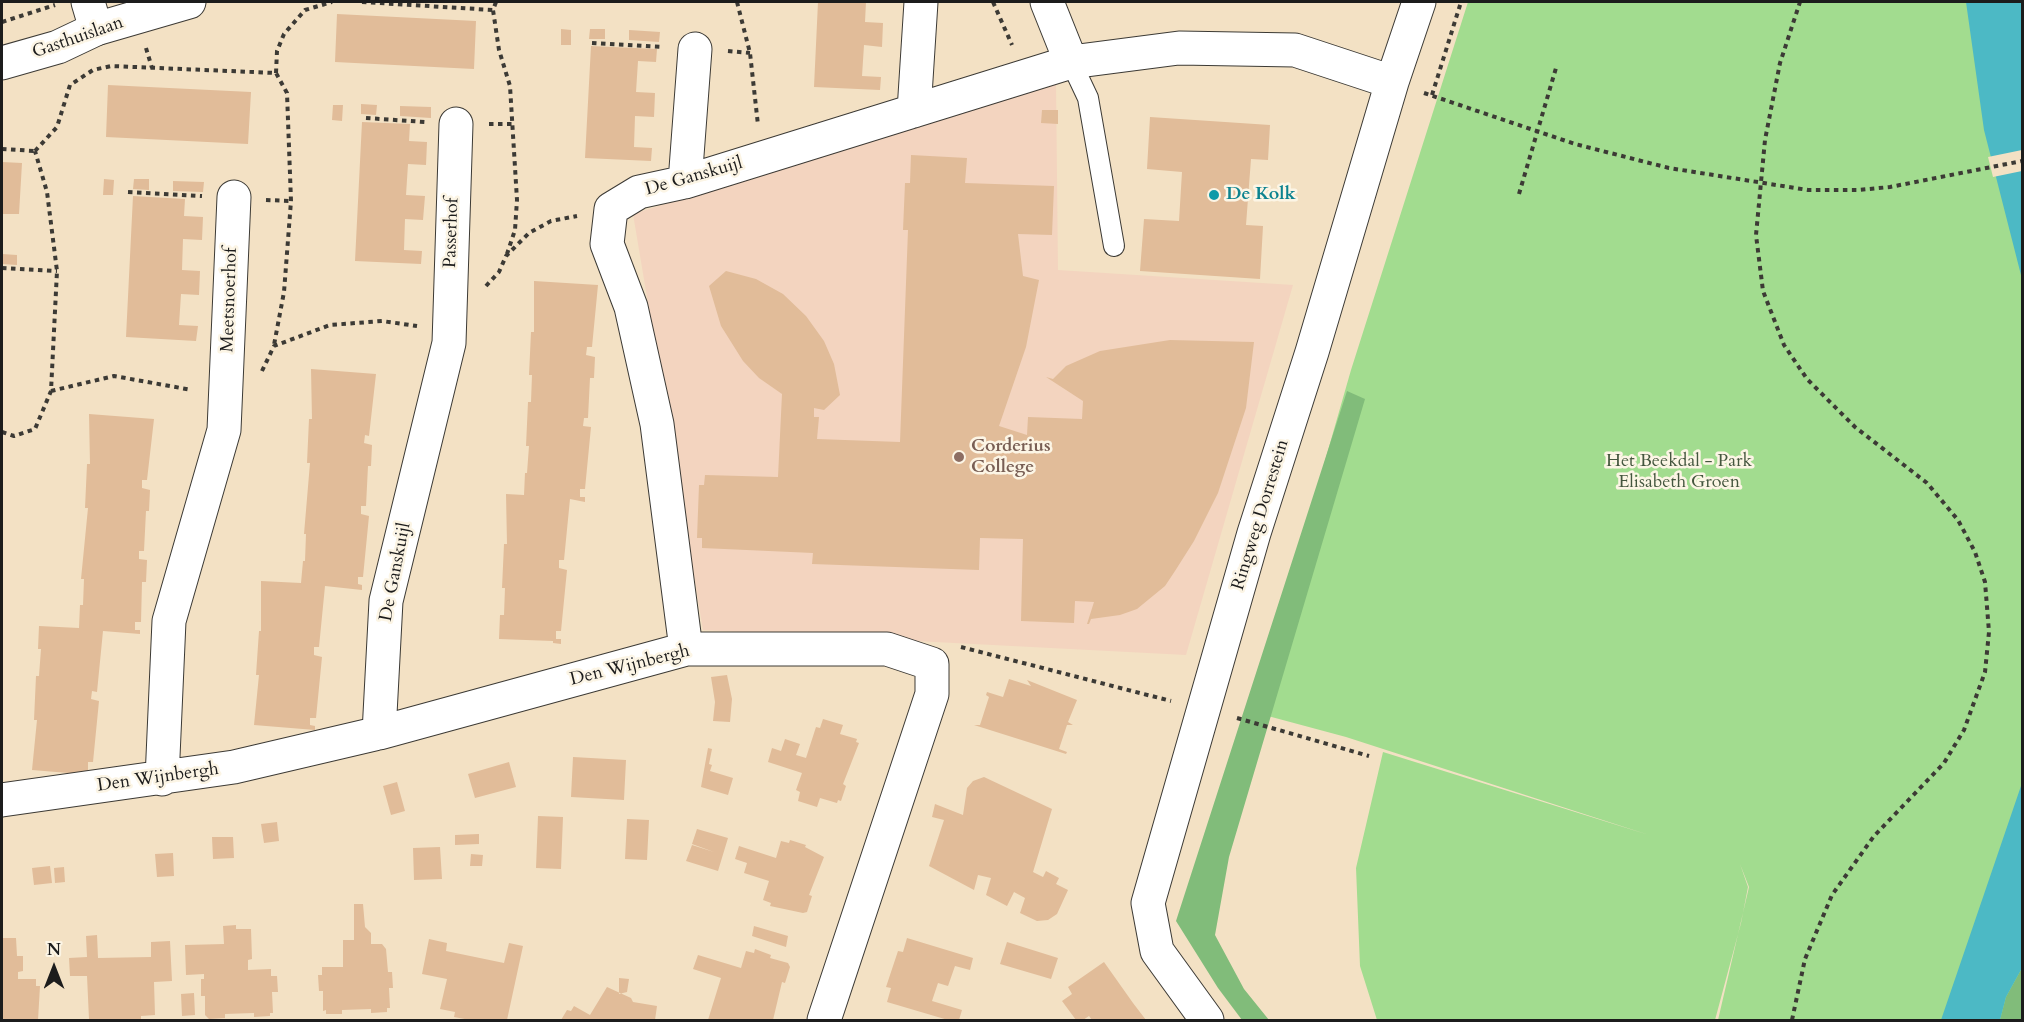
<!DOCTYPE html>
<style>
body{margin:0}
#map{position:relative;width:2024px;height:1022px;overflow:hidden;background:#f3e1c4;font-family:Cardo,serif}
canvas{display:block}
.frame{position:absolute;inset:0;border:3px solid #1c1c1c;pointer-events:none}
.north{position:absolute;left:24px;top:938px;width:60px;height:60px;-webkit-text-stroke:4px #fcf5e5;paint-order:stroke;rotate:0deg;font-size:16px;font-weight:700;line-height:24px;text-align:center;color:#1c1c1c}
.north::after{content:'';display:block;margin:auto;width:21px;height:27px;background:#1c1c1c;clip-path:polygon(50% 0,100% 100%,50% 72%,0 100%)}
</style>
<div id="map">
<canvas width="2024" height="1022"></canvas>
<div class="frame"></div>
<div class="north">N</div>
</div>
<script>
const c = document.querySelector('canvas').getContext('2d');
c.lineJoin = 'round';
function fill(path, color) {
  c.fillStyle = color;
  c.fill(path, 'evenodd');
}
function shape(rows) {
  const path = new Path2D();
  for (const r of rows) {
    path.moveTo(r[0], r[1]);
    for (let i = 2; i < r.length; i += 2) path.lineTo(r[i], r[i + 1]);
  }
  return path;
}
function stroke(path, color, width, dash) {
  c.strokeStyle = color;
  c.lineWidth = width;
  c.lineCap = dash ? 'butt' : 'round';
  c.setLineDash(dash || []);
  c.stroke(path);
}
function label(font, color, halo, rows, align = 'center') {
  c.font = font + ' Cardo,serif';
  c.lineWidth = 5;
  c.setLineDash([]);
  c.textBaseline = 'middle';
  c.strokeStyle = halo;
  c.fillStyle = color;
  for (const [text, x, y, turn = 0] of rows) {
    c.save();
    c.translate(x, y);
    c.rotate((+turn || 0) * Math.PI / 180);
    c.textAlign = isNaN(turn) ? turn : align;
    if (halo) c.strokeText(text, 0, 0);
    c.fillText(text, 0, 0);
    c.restore();
  }
}
const built = shape([
 [1056,83,1058,270,1293,285,1186,655,703,630,633,214]
]);
const green = shape([
 [1468,2,2022,2,2022,1020,1718,1020,1749,887,1740,864,1748,887,1741,923,1715,1020,1377,1020,1360,966,1356,868,1383,752,1649,835,1346,737,1253,712,1351,370]
]);
const forest = shape([
 [1347,391,1365,399,1229,857,1215,935,1244,989,1269,1020,1242,1020,1218,988,1176,921],
 [2022,968,2022,1020,2000,1020,2006,997]
]);
const water = shape([
 [1966,2,2022,2,2022,279,1984,130],
 [2022,783,2022,968,2006,997,2000,1020,1941,1020]
]);
const pier = shape([
 [2022,150,2022,171,1993,177,1988,157]
]);
const building = shape([
 [818,2,866,2,865,22,883,23,882,47,864,45,862,76,881,77,880,90,814,87],
 [337,14,476,21,474,69,335,62],
 [561,29,571,30,571,45,561,45],
 [590,29,605,29,605,39,589,39],
 [629,30,660,32,659,42,629,40],
 [591,46,657,49,656,62,638,61,636,92,655,93,654,117,635,116,634,147,652,148,651,161,585,158],
 [108,85,251,92,248,144,106,137],
 [361,104,377,105,376,115,361,114],
 [333,105,343,105,342,121,332,120],
 [400,106,431,107,431,118,400,116],
 [1042,110,1058,110,1058,124,1041,123],
 [1150,117,1270,125,1268,160,1251,159,1246,225,1263,226,1260,279,1140,271,1144,219,1179,221,1182,172,1147,169],
 [362,122,410,124,409,141,427,142,426,165,408,164,406,195,425,196,423,220,405,219,404,250,422,251,421,264,355,261],
 [911,155,967,158,965,183,1054,186,1052,235,1018,234,1023,276,1039,280,1026,347,999,426,1027,435,1028,417,1082,419,1083,401,1046,377,1053,379,1066,366,1100,351,1170,340,1254,342,1246,408,1218,493,1194,541,1175,571,1165,586,1137,609,1120,615,1091,619,1089,624,1087,624,1094,602,1075,601,1074,623,1021,621,1023,539,980,538,979,570,812,564,813,553,702,548,702,538,697,538,699,485,704,485,705,475,778,477,782,394,759,378,743,361,721,326,709,286,726,271,756,279,783,294,806,316,824,341,834,364,840,395,824,410,814,408,814,417,819,417,817,439,900,442,908,230,903,230,905,183,910,183],
 [2,162,22,163,19,214,2,214],
 [104,179,114,180,113,195,103,195],
 [134,179,149,179,149,190,133,189],
 [173,181,204,182,203,192,173,191],
 [133,196,185,199,184,216,203,217,202,240,183,239,182,270,200,271,199,295,181,294,179,325,198,326,196,341,126,337],
 [2,254,17,255,17,265,2,264],
 [534,281,598,285,592,347,587,347,586,355,595,357,594,378,590,378,588,418,584,418,583,426,591,427,585,489,580,489,580,497,585,497,585,502,570,499,564,560,559,560,559,568,567,570,561,631,556,631,556,639,561,639,561,644,553,643,553,641,499,639,500,615,504,615,505,588,502,588,504,544,507,544,506,494,524,495,525,473,527,473,529,446,526,446,528,402,531,402,532,375,529,375,531,332,534,332],
 [311,369,376,374,369,436,365,435,364,443,372,445,371,466,368,466,366,506,361,506,361,514,369,516,363,577,358,577,358,584,362,585,362,590,325,586,319,647,314,647,314,655,322,657,316,718,310,718,310,725,315,726,315,730,254,725,259,675,256,675,259,631,261,631,261,581,301,583,303,561,305,561,306,534,304,534,310,463,307,463,309,419,312,419],
 [89,414,154,419,147,480,142,480,142,488,150,490,149,511,146,511,144,551,139,551,139,559,147,560,146,582,142,582,141,622,135,622,135,630,140,630,140,634,103,631,97,692,92,691,91,699,99,701,93,762,88,762,88,770,93,770,93,775,32,770,37,720,34,720,36,676,39,676,41,649,38,649,39,626,79,628,80,605,83,605,84,579,81,579,88,508,85,508,87,464,90,464],
 [727,675,732,699,730,722,713,721,715,702,711,677],
 [1009,679,1031,686,1027,680,1077,700,1068,722,1073,725,1067,725,1059,749,1067,752,1066,754,974,725,980,725,989,697,986,695,987,692,1003,697],
 [823,719,843,725,840,734,857,739,856,742,859,743,843,784,846,786,841,801,838,800,837,803,820,798,817,807,798,801,800,792,796,790,802,773,768,762,772,748,781,751,785,739,800,744,796,755,806,758,816,727,820,728],
 [708,748,712,749,709,764,712,765,710,771,733,778,728,795,701,787],
 [573,757,626,760,624,800,571,797],
 [509,762,516,787,475,798,468,774],
 [984,777,1052,809,1033,872,1043,877,1046,871,1059,878,1056,884,1068,890,1057,914,1048,920,1037,921,1020,913,1025,898,1014,892,1007,906,986,895,991,878,978,875,974,890,929,866,944,820,932,817,935,804,963,815,967,788,973,781],
 [397,782,405,811,391,815,383,786],
 [538,816,563,817,561,869,536,868],
 [627,819,649,820,647,860,625,859],
 [277,822,279,841,264,843,261,824],
 [697,829,728,838,718,871,686,861,692,845,714,852,692,844],
 [479,834,479,844,455,845,455,835],
 [212,837,233,837,234,858,213,859],
 [790,840,806,845,805,847,824,857,809,895,812,896,807,912,803,913,770,906,771,903,763,900,769,881,744,873,747,863,735,859,739,846,776,858,781,841,789,843],
 [440,847,442,879,414,880,413,848],
 [173,853,174,876,157,877,155,854],
 [471,854,483,855,482,866,470,866],
 [50,866,52,883,34,885,32,868],
 [64,867,65,882,55,883,54,868],
 [354,904,363,904,365,927,371,933,371,944,382,944,386,949,388,972,392,972,393,988,389,988,390,1008,387,1008,387,1012,371,1013,371,1009,342,1010,342,1014,326,1014,326,1010,323,1011,323,991,319,991,318,975,322,975,322,967,343,967,343,940,354,940],
 [236,925,236,929,251,929,252,959,248,960,248,970,271,969,271,976,277,976,278,992,272,992,273,1013,270,1013,270,1016,254,1017,254,1013,225,1014,225,1018,209,1019,205,1015,205,996,201,996,201,979,204,979,204,974,186,975,185,945,224,944,223,926],
 [754,926,788,936,786,947,752,936],
 [97,935,98,958,151,957,151,942,170,941,172,981,154,982,155,1015,141,1016,141,1020,89,1019,87,976,70,976,69,958,87,957,86,936],
 [2,938,16,938,17,956,23,956,23,971,18,972,18,979,36,979,36,986,40,986,38,1020,2,1020],
 [907,938,973,958,970,970,955,966,948,986,938,983,932,1001,962,1010,959,1020,948,1020,887,1002,891,988,886,987,898,951,903,952],
 [429,939,447,943,446,951,504,963,509,943,523,946,507,1020,470,1020,454,1017,455,1012,440,1009,447,979,422,974],
 [1007,942,1058,958,1051,979,1000,964],
 [755,949,771,955,770,958,788,963,790,967,785,983,782,982,773,1020,708,1020,721,978,693,969,698,955,741,968,746,951,754,953],
 [1104,962,1133,1003,1146,1020,1092,1020,1089,1016,1083,1020,1076,1020,1062,1001,1072,994,1068,987],
 [619,978,629,979,627,992,619,994],
 [607,987,631,998,633,1002,657,1006,655,1020,561,1020,567,1010,571,1011,574,1006,590,1015],
 [194,993,195,1015,182,1016,181,994]
]);
const path = shape([
 [362,2,493,10],
 [496,2,493,10,499,50,510,86,517,200,515,230,507,254],
 [737,2,750,53,758,125],
 [993,2,1012,45],
 [2,22,55,5],
 [592,43,663,47],
 [146,48,152,68],
 [728,51,750,53],
 [276,73,277,51,284,34,305,10,332,2],
 [1424,93,1575,144,1669,168,1808,190,1858,190,1890,187,2022,161],
 [1432,95,1461,2],
 [366,118,425,122],
 [489,124,513,124],
 [2,149,35,151],
 [35,151,57,127,70,85,93,70,111,66,276,73,287,93,291,201,284,292,274,345],
 [128,192,202,196],
 [1519,194,1556,68],
 [266,200,291,201],
 [2,268,57,271],
 [486,286,499,272,506,256,529,233,551,221,577,216],
 [262,371,274,346,330,325,382,321,417,326],
 [51,391,114,376,192,390],
 [2,432,14,436,35,429,51,391,57,271,47,192,35,151],
 [961,647,1171,701],
 [1237,718,1369,756],
 [1792,1020,1805,959,1832,895,1874,836,1944,763,1964,730,1985,672,1989,632,1985,582,1975,552,1958,520,1927,483,1855,427,1807,379,1784,345,1763,291,1756,235,1765,140,1780,63,1800,2]
]);
const lane = shape([
 [1071,62,1088,98,1114,246]
]);
const street = shape([
 [88,2,96,29],
 [1047,2,1071,62],
 [914,111,921,2],
 [685,182,695,49],
 [686,649,657,424,631,307,607,244,611,209,639,192,685,182,1071,62,1179,48,1295,50,1392,82],
 [379,733,386,601,449,343,456,124],
 [162,779,169,621,224,430,234,197],
 [2,800,234,767,379,733,686,649,887,649,932,664,932,694,824,1020],
 [1207,1020,1157,951,1148,903,1254,533,1312,352,1392,82,1419,2]
]);
const secondary = shape([
 [2,63,58,47,96,29,189,2]
]);
const markers = [
 [1214,195,6,"#0f9aa8"],
 [959,457,6,"#8d6e63"]
];
const streetNames = [
 ["Gasthuislaan",78,38,-19],
 ["De Ganskuijl",694,177,-16],
 ["Passerhof",452,233,-88],
 ["Meetsnoerhof",230,300,-88],
 ["Ringweg Dorrestein",1261,515,-73],
 ["De Ganskuijl",396,572,-79],
 ["Den Wijnbergh",630,666,-14],
 ["Den Wijnbergh",158,778,-8]
];
const cultureNames = [
 ["De Kolk",1226,195]
];
const educationNames = [
 ["Corderius",971,447],
 ["College",971,468]
];
const parkNames = [
 ["Het Beekdal - Park",1679,462],
 ["Elisabeth Groen",1679,483]
];
fill(built, '#f3d4bf');
fill(green, '#a2dc8f');
fill(forest, '#81bc7a');
fill(water, '#4cb9c5');
fill(pier, '#f3e1c4');
fill(building, '#e1bc99');
stroke(lane, '#3c3a35', 22);
stroke(street, '#3c3a35', 35);
stroke(secondary, '#3c3a35', 35);
stroke(path, '#3c3a35', 4, [4.5, 4.5]);
stroke(lane, '#fff', 20);
stroke(street, '#fff', 33);
stroke(secondary, '#fff', 33);
for (const [x, y, r, color] of markers) {
  const dot = new Path2D();
  dot.arc(x, y, r, 0, 2 * Math.PI);
  c.fillStyle = color;
  c.fill(dot);
  stroke(dot, '#fcf5e5', 2);
}
label('18px', '#1c1c1c', '#fcf5e5', streetNames);
label('bold 18px', '#0d838f', '#fcf5e5', cultureNames, 'left');
label('bold 18px', '#785e54', '#fcf5e5', educationNames, 'left');
label('18px', '#44563e', '#fcf5e5', parkNames);
</script>
